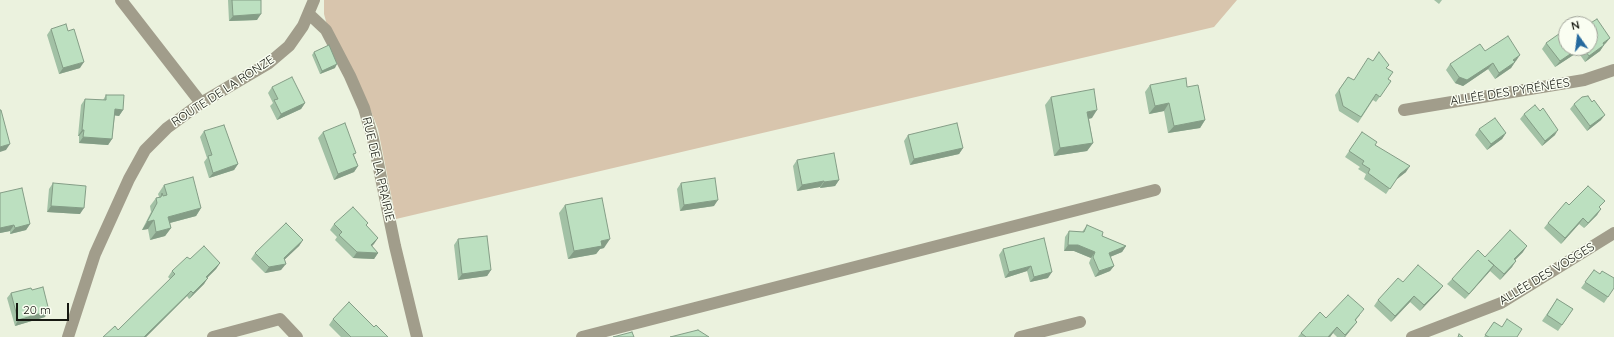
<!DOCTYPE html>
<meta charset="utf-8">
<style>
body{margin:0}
#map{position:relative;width:1614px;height:337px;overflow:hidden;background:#ebf2de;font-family:Quicksand,sans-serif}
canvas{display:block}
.north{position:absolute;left:1558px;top:16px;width:40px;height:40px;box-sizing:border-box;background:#fafef2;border:1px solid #9fa298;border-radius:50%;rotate:346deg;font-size:11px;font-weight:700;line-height:16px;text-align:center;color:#161811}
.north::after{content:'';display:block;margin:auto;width:14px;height:18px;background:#256a9e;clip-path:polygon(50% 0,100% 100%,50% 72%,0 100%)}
.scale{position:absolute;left:16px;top:303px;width:53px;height:18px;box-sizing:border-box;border:2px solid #161811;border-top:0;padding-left:5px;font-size:12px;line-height:14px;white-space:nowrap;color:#161811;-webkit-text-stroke:3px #fafef2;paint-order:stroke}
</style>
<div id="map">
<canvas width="1614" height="337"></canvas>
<div class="north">N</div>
<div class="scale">20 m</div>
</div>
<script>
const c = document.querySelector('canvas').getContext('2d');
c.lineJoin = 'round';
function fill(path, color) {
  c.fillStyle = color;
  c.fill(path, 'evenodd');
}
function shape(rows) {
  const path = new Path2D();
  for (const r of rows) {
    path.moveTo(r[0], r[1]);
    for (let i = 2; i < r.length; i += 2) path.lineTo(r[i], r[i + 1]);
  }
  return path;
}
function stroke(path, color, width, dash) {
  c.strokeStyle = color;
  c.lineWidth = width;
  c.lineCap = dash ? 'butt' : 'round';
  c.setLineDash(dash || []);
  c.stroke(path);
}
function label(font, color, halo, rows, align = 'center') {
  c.font = font + ' Quicksand,sans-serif';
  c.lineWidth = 3;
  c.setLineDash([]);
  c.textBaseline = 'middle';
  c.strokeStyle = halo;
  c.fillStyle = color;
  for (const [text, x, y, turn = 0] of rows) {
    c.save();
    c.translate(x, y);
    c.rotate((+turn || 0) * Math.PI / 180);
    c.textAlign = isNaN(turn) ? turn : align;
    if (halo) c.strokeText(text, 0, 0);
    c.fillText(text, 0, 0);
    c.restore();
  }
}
const green = shape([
 [324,0,1237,0,1214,27,396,219,378,129,371,111,327,25,324,14]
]);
const street = shape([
 [121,0,201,103],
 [309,14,326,30,350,76,364,108,373,139,395,246,417,337],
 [1404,110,1584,80,1614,70],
 [68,337,95,254,129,179,145,150,167,128,201,103,269,63,289,46,303,26,314,0],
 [213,337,280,319,297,337],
 [582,337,1155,190],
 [1020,337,1080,322],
 [1412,337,1501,303,1614,233]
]);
const wall = shape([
 [228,0,261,0,257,20,229,21],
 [1434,0,1442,0,1439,4],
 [51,29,80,68,59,74,47,35],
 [1546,43,1566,48,1590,48,1606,43,1604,45,1600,51,1585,62,1578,52,1555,67,1542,49],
 [1485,51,1516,61,1515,62,1511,68,1495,79,1488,69,1463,86,1455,83,1446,70,1450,64],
 [314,52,335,68,320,74,312,55],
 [1379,52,1386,68,1388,79,1391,81,1376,102,1373,100,1358,123,1339,111,1335,95,1348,77,1354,80,1373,61],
 [1150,85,1187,87,1205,120,1200,128,1168,133,1164,111,1149,114,1145,92],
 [272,87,305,103,301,109,277,120,270,106,273,103,268,93],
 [106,95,123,110,119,116,115,115,112,139,108,145,79,143,79,136,78,136,81,105,85,99,103,100],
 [1051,97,1092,118,1089,119,1093,143,1087,151,1054,156,1045,105],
 [1574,104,1601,120,1587,131,1570,109],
 [1540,111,1555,135,1542,146,1520,119,1524,114],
 [1479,129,1506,133,1502,139,1487,150,1475,135],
 [204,131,238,164,234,170,209,178,204,162,207,158,200,137],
 [323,132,356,153,354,155,358,166,354,172,334,180,318,138],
 [1362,132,1375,145,1406,172,1396,179,1386,194,1364,179,1366,174,1358,169,1360,167,1345,157],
 [908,135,963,148,959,154,910,165,904,141],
 [797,160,839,180,835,186,820,188,820,187,797,191,793,166],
 [53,183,80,214,47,212,49,189],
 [681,183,714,206,680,211,677,189],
 [164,185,201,208,196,216,170,223,171,228,165,236,150,240,148,229,142,230,151,212,150,206,156,198,159,197,158,194],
 [0,193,30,224,26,230,10,234,10,231,0,233],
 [565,205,604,248,600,249,596,254,568,259,559,213],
 [1600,208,1597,215,1584,228,1579,224,1561,244,1544,228,1548,223],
 [334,224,366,225,378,238,372,246,378,253,374,259,353,258,335,240,337,237,330,230],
 [1087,225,1102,236,1126,246,1122,252,1110,257,1114,266,1110,271,1095,277,1089,263,1091,258,1074,251,1064,251,1065,237,1069,231,1082,232],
 [1044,238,1048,278,1030,282,1027,271,1005,278,999,255,1003,249],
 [458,239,491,270,487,276,458,280,454,245],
 [303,240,299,246,284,260,281,270,265,273,251,259,255,253],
 [1523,252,1515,260,1512,267,1500,280,1490,271,1465,299,1447,284,1452,279,1485,257],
 [220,263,216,269,207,278,204,284,189,299,187,296,146,337,103,337,118,330,170,279,168,277,172,271],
 [1594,270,1608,297,1604,303,1581,288],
 [1403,282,1443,286,1439,291,1420,311,1410,302,1391,322,1374,306,1378,300],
 [32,290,45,317,15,326,7,298,11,293],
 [1557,299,1573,309,1558,331,1542,321],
 [1360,315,1356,320,1357,322,1345,337,1337,337,1333,333,1330,337,1298,337,1301,333,1326,318],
 [333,319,374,327,388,337,341,337,329,325],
 [1494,322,1517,337,1484,337]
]);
const shadedWall = shape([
 [261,14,257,20,229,21,233,16],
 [1610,38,1606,43,1598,49,1603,43],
 [1604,45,1600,51,1585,62,1589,56],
 [1579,48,1581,48,1578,52,1555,67,1560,61],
 [1520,55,1516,61,1509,66,1513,60],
 [84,62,80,68,59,74,63,68],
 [1515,62,1511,68,1495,79,1499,73],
 [1493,63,1488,69,1463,86,1455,83,1459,77],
 [337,64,335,68,320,74,322,71],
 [305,103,301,109,277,120,281,114],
 [1169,103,1164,111,1149,114,1155,106],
 [115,109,123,110,119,116,111,115],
 [1097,110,1092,118,1082,120,1087,112],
 [1605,115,1601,120,1587,131,1590,126],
 [1205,120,1200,128,1168,133,1174,126],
 [82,130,84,130,79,136,78,136],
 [1558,130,1555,135,1542,146,1545,141],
 [1506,133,1502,139,1487,150,1491,144],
 [83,137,112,139,108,145,79,143],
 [1093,143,1087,151,1054,156,1060,148],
 [10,144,6,150,0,152,0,147],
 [963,148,959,154,910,165,914,159],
 [238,164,234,170,209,178,213,173],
 [358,166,354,172,334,180,338,174],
 [1410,166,1406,172,1396,180,1400,174],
 [839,180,835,186,820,188,824,182],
 [824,181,820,187,797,191,802,185],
 [718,200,714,206,680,211,684,205],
 [51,206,84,208,80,214,47,212],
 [201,208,196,216,162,225,168,217],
 [1601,209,1597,215,1584,228,1588,223],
 [1583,218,1579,224,1561,244,1565,238],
 [154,220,148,229,142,230,147,222],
 [30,224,26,230,10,234,15,228],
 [14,225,10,231,0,233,0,228],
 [171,228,165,236,150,240,156,232],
 [378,238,374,244,367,251,371,245],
 [610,239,604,248,600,249,596,254,568,259,574,251,601,241],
 [303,240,299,246,280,264,284,258],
 [1068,245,1078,245,1095,252,1091,258,1074,251,1064,251],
 [1126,246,1122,252,1105,259,1109,253],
 [1527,246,1523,252,1510,265,1514,259],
 [357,252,378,253,374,259,353,258],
 [1516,261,1512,267,1500,280,1504,274],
 [220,263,216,269,202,283,206,277],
 [286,264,281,270,265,273,269,267],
 [1494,265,1490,271,1465,299,1469,294],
 [1031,266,1027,271,1005,278,1009,272],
 [1114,266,1110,271,1095,277,1099,271],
 [491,270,487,276,458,280,462,274],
 [1052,272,1048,278,1030,282,1034,277],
 [208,278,204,284,189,299,193,293],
 [1443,286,1439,291,1420,311,1424,305],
 [191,291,187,296,146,337,144,337],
 [1414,296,1410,302,1391,322,1395,316],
 [49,311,45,317,15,326,18,320],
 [1357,322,1345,337,1344,337],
 [1337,327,1333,333,1330,337,1328,337]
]);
const building = shape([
 [232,0,261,0,261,14,233,16,232,0],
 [1597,19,1610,38,1603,43,1604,45,1589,56,1583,48,1590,48,1590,24,1589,24,1597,19],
 [66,24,68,31,74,29,84,62,63,68,51,29,66,24],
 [1566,29,1566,48,1579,48,1560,61,1546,43,1566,29],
 [1508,36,1520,55,1513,60,1515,62,1499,73,1493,63,1467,80,1459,77,1450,64,1480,44,1485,51,1508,36],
 [329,45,337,64,322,71,314,52,329,45],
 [1379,52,1389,65,1386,68,1393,72,1388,79,1391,81,1380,97,1376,94,1361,117,1343,106,1339,90,1348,77,1354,80,1368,58,1373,61,1379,52],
 [292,77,305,103,281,114,274,100,278,99,272,87,292,77],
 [1186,78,1187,87,1198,85,1205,120,1174,126,1169,103,1155,106,1150,85,1186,78],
 [1094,89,1097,110,1087,112,1093,143,1060,148,1051,97,1094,89],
 [106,95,124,95,123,110,115,109,112,139,83,137,84,130,82,130,85,99,106,100,106,95],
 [1588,96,1592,102,1594,100,1605,115,1590,126,1574,104,1582,97,1588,96],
 [1535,105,1540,111,1543,108,1558,130,1545,141,1524,114,1535,105],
 [0,110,1,110,10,144,0,147,0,110],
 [1495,118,1506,133,1491,144,1479,129,1495,118],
 [345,123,356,153,353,154,358,166,338,174,323,132,345,123],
 [957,123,963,148,914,159,908,135,957,123],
 [224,125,238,164,213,173,208,156,212,155,204,131,224,125],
 [1362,132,1377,142,1375,145,1410,166,1400,174,1390,189,1368,173,1370,169,1362,164,1364,161,1349,151,1362,132],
 [834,153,839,180,824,182,824,181,802,185,797,160,834,153],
 [193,177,201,208,168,217,171,228,156,232,154,220,147,222,157,203,156,198,161,197,162,193,163,196,167,195,164,185,193,177],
 [715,178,718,200,684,205,681,183,715,178],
 [53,183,86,186,84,208,51,206,53,183],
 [1588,186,1605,201,1599,207,1601,209,1588,223,1583,218,1565,238,1548,223,1566,202,1569,205,1588,186],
 [22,188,30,224,15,228,14,225,0,228,0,193,22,188],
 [602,198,610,239,601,241,602,246,574,251,565,205,602,198],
 [353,207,368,223,366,225,378,238,371,245,378,253,357,252,339,235,342,232,334,224,353,207],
 [286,223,303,240,284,258,286,264,269,267,255,253,286,223],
 [1087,225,1103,232,1102,236,1126,246,1109,253,1114,266,1099,271,1093,257,1095,252,1078,245,1068,245,1069,231,1084,232,1087,225],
 [1510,230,1527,246,1514,259,1516,261,1504,274,1488,260,1494,265,1469,294,1452,279,1478,250,1485,257,1510,230],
 [487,236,491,270,462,274,458,239,487,236],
 [1044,238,1052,272,1034,277,1031,266,1009,272,1003,249,1044,238],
 [204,246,220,263,206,277,208,278,193,293,191,291,144,337,103,337,115,326,118,330,175,274,172,271,187,257,190,259,204,246],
 [1418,265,1443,286,1424,305,1414,296,1395,316,1378,300,1398,278,1403,282,1418,265],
 [1594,270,1600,274,1602,271,1614,278,1614,288,1608,297,1585,282,1594,270],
 [43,287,49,311,18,320,11,293,31,288,32,290,43,287],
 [1348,295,1364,309,1355,320,1357,322,1345,335,1337,327,1328,337,1306,337,1301,333,1320,312,1326,318,1348,295],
 [1557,299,1573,309,1562,325,1547,315,1557,299],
 [349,302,374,327,376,325,388,337,351,337,333,319,349,302],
 [1507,319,1522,329,1517,337,1489,337,1485,335,1494,322,1502,327,1507,319],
 [698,330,709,337,670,337,698,330],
 [632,332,634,337,613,337,632,332],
 [1459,334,1463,337,1458,337,1459,334]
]);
const streetNames = [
 ["ROUTE DE LA RONZE",223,91,-33],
 ["ALLÉE DES PYRÉNÉES",1510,92,-9],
 ["RUE DE LA PRAIRIE",378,169,77],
 ["ALLÉE DES VOSGES",1547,274,-31]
];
fill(green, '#d8c5ad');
stroke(street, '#a19d8b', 12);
fill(wall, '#a2c1a5');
fill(shadedWall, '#849d86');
fill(building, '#bce0c0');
stroke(building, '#849d86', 1);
label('12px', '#161811', '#fafef2', streetNames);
</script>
